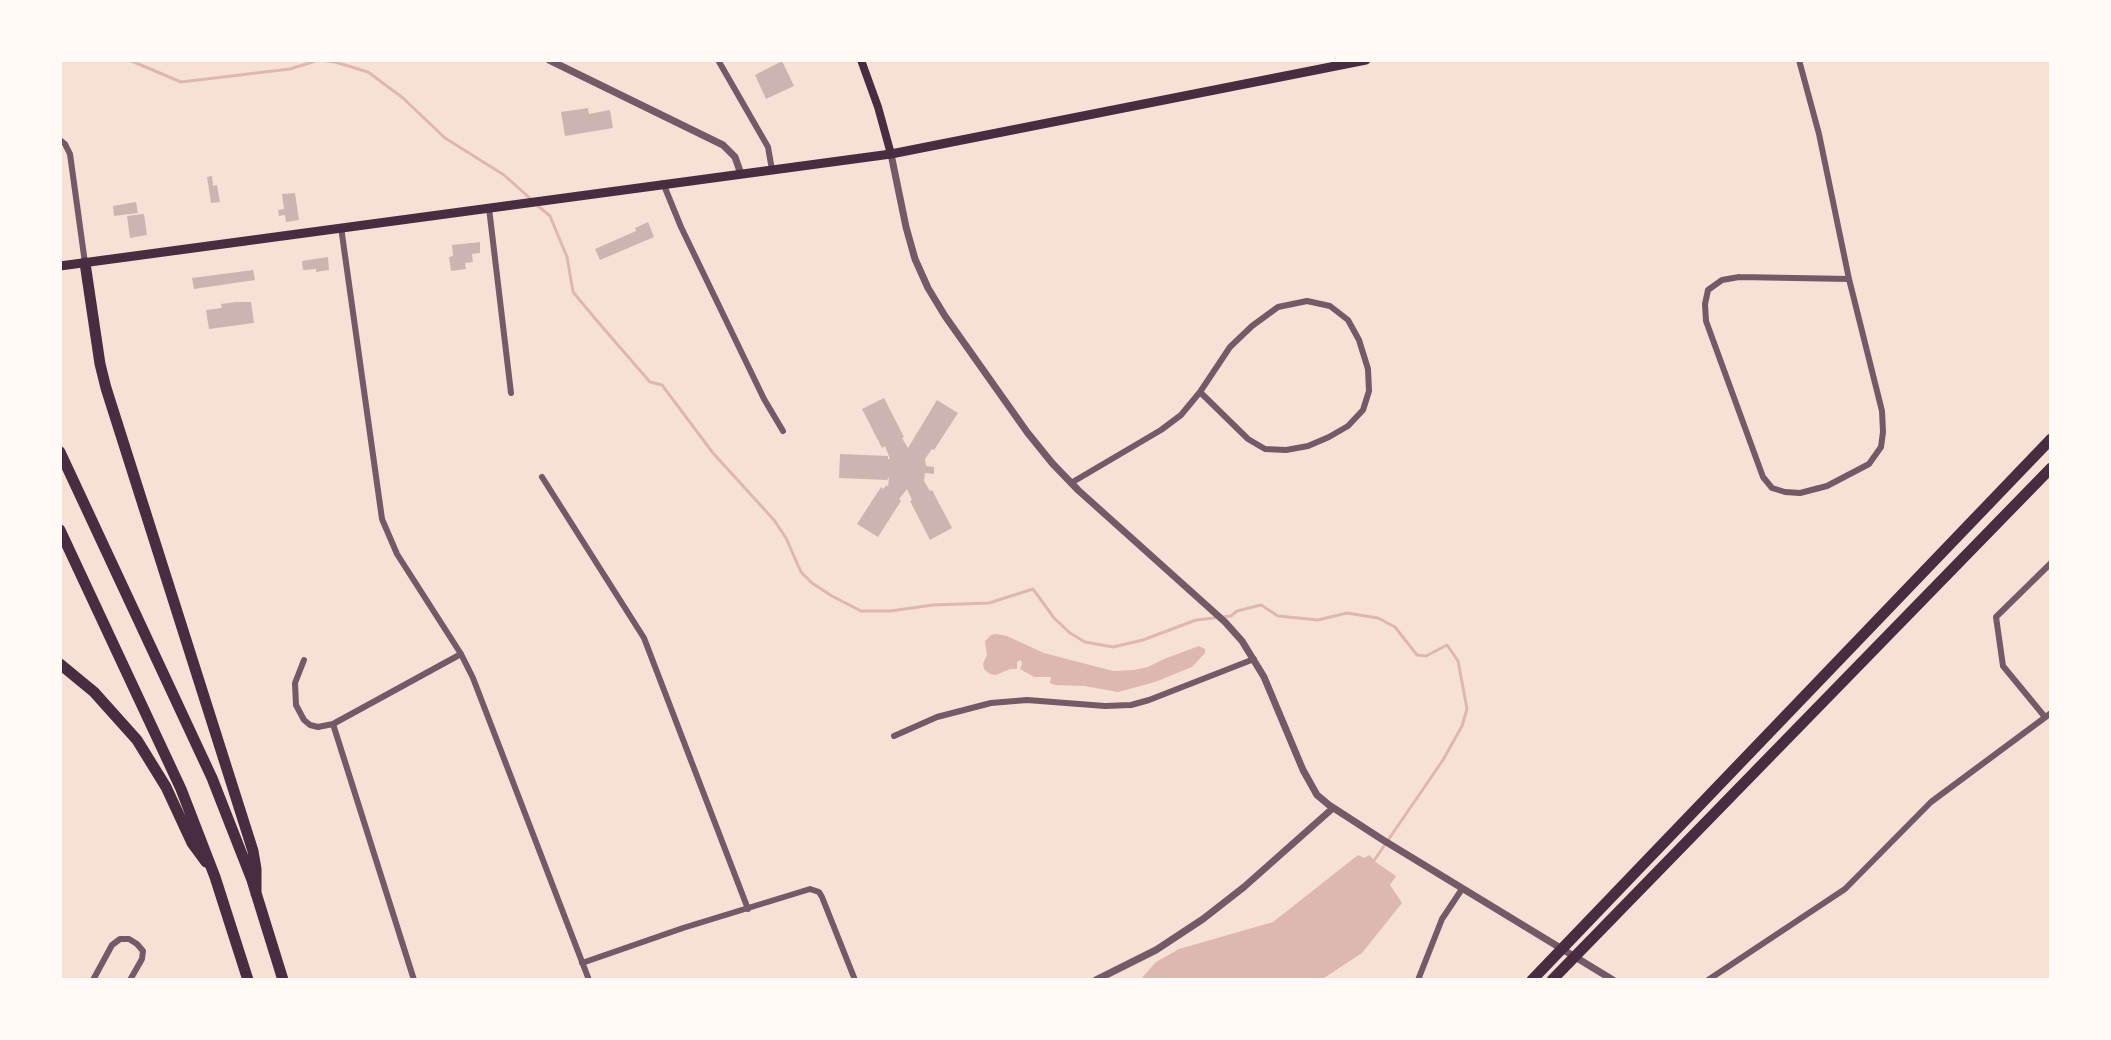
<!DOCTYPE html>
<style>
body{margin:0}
#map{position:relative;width:2111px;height:1040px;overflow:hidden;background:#f7e1d7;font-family:"Varela Round",sans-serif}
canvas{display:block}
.frame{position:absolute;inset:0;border:62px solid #fffaf5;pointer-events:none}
</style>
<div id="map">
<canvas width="2111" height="1040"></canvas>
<div class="frame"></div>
</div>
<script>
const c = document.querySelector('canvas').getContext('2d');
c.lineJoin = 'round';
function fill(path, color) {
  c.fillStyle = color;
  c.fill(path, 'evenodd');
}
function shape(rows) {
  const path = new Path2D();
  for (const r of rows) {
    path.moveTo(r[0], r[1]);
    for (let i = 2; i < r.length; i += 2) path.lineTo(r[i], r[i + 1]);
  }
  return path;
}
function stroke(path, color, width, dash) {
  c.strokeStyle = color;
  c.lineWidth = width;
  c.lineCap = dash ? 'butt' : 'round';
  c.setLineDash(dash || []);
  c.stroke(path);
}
const water = shape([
 [996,634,1007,636,1044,653,1113,671,1134,670,1148,667,1164,659,1199,646,1205,649,1205,653,1192,667,1155,682,1118,692,1084,686,1055,685,1050,683,1051,677,1034,677,1020,669,1022,664,1021,660,1017,662,1017,669,1010,669,996,675,990,674,984,669,983,664,987,655,985,641,991,635],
 [1358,855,1364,858,1370,855,1374,861,1396,876,1390,885,1402,903,1362,953,1321,980,1140,980,1156,962,1179,949,1273,922]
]);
const stream = shape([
 [129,60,181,82,290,69,319,60,335,62,368,72,403,98,445,138,504,175,533,201],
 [538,206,550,216,567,257,573,292,598,322,650,382,662,385,713,453,774,520,786,538,801,572,812,583,832,596,861,611,890,611,933,605,989,603,1033,589,1054,618,1070,633,1085,642,1113,647,1143,640,1196,620,1231,616,1237,611,1261,605,1278,616,1318,620,1347,613,1378,618,1395,627,1417,655,1426,656,1447,645,1458,661,1467,709,1462,726,1443,760,1373,862]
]);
const building = shape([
 [782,61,794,86,766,99,755,75],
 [588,108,589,114,610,110,613,128,565,136,561,112],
 [212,176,213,186,217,185,220,202,211,203,207,177],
 [295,193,299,220,286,222,285,215,279,216,278,210,284,209,282,194],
 [136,202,138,213,114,216,113,206],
 [144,214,147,235,130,238,127,216],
 [648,222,654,237,600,260,595,249,636,231,635,228],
 [480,242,480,253,472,254,473,262,465,263,466,269,451,271,449,257,453,256,452,245],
 [328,257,329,270,316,272,316,269,303,270,302,261],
 [253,270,255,280,194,289,192,278],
 [236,302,251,302,254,323,209,329,206,310,222,308,221,304],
 [884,398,904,437,902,438,908,448,937,400,958,413,934,450,932,449,925,459,926,466,934,467,934,474,925,473,924,481,930,491,932,490,952,528,930,540,910,501,912,500,907,489,899,499,901,501,878,537,857,524,881,487,883,489,887,485,888,487,889,477,887,480,839,478,840,454,888,456,888,459,890,459,885,446,882,448,862,409]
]);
const minor = shape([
 [718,60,768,147,772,170],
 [1799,60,1819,134,1849,279],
 [60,140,65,144,70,154,85,263],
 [663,183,681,227,764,399,783,431],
 [489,208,511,393],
 [341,227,382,519,397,554,461,654,473,678,589,980],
 [1739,277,1849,279,1882,411,1883,432,1881,447,1869,464,1827,486,1800,493,1785,492,1772,488,1763,477,1706,321,1705,304,1708,290,1722,280,1739,277],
 [1307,301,1330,306,1348,320,1359,340,1368,369,1369,391,1363,410,1348,426,1329,437,1308,446,1286,450,1265,449,1248,439,1200,392,1230,347,1252,326,1278,307,1307,301],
 [542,477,644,638,748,909],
 [1071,483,1161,430,1181,415,1200,392],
 [304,660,295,683,296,705,304,720,310,725,318,727,333,724,461,654],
 [2045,717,2003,666,1996,617,2051,563],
 [333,724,414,980],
 [894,736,937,717,991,703,1027,700,1105,706,1131,705,1149,700,1254,659],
 [582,963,683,928,810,889,819,892,822,897,855,980],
 [93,980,112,945,120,939,129,939,137,944,143,951,142,959,130,980],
 [1418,980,1442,919,1462,889],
 [1708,980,1845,889,1931,802,2051,713]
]);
const tertiary = shape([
 [549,60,723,145,735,157,741,174],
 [891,154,906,227,915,259,928,288,945,316,1027,432,1052,463,1078,490,1225,622,1242,641,1264,677,1303,770,1317,795,1329,805,1383,840,1613,980],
 [1096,980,1156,950,1203,919,1244,887,1333,808]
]);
const secondary = shape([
 [861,60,878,107,891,154]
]);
const primary = shape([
 [60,266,891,154,1366,60]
]);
const motorway = shape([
 [85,263,100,364,106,388,253,851,256,869,256,894],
 [60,452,212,778,252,880,283,980],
 [60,530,181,789,215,877,248,980],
 [60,664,94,692,137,740,166,787,192,843,206,862],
 [1532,980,2051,439],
 [1552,980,2051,468]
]);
fill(water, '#dcb8b0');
stroke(stream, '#dcb8b0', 3);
fill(building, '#ccb4b1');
stroke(minor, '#755966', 6);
stroke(tertiary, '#755966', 7);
stroke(secondary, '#4a2c40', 8);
stroke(primary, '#4a2c40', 9);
stroke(motorway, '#4a2c40', 11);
</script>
